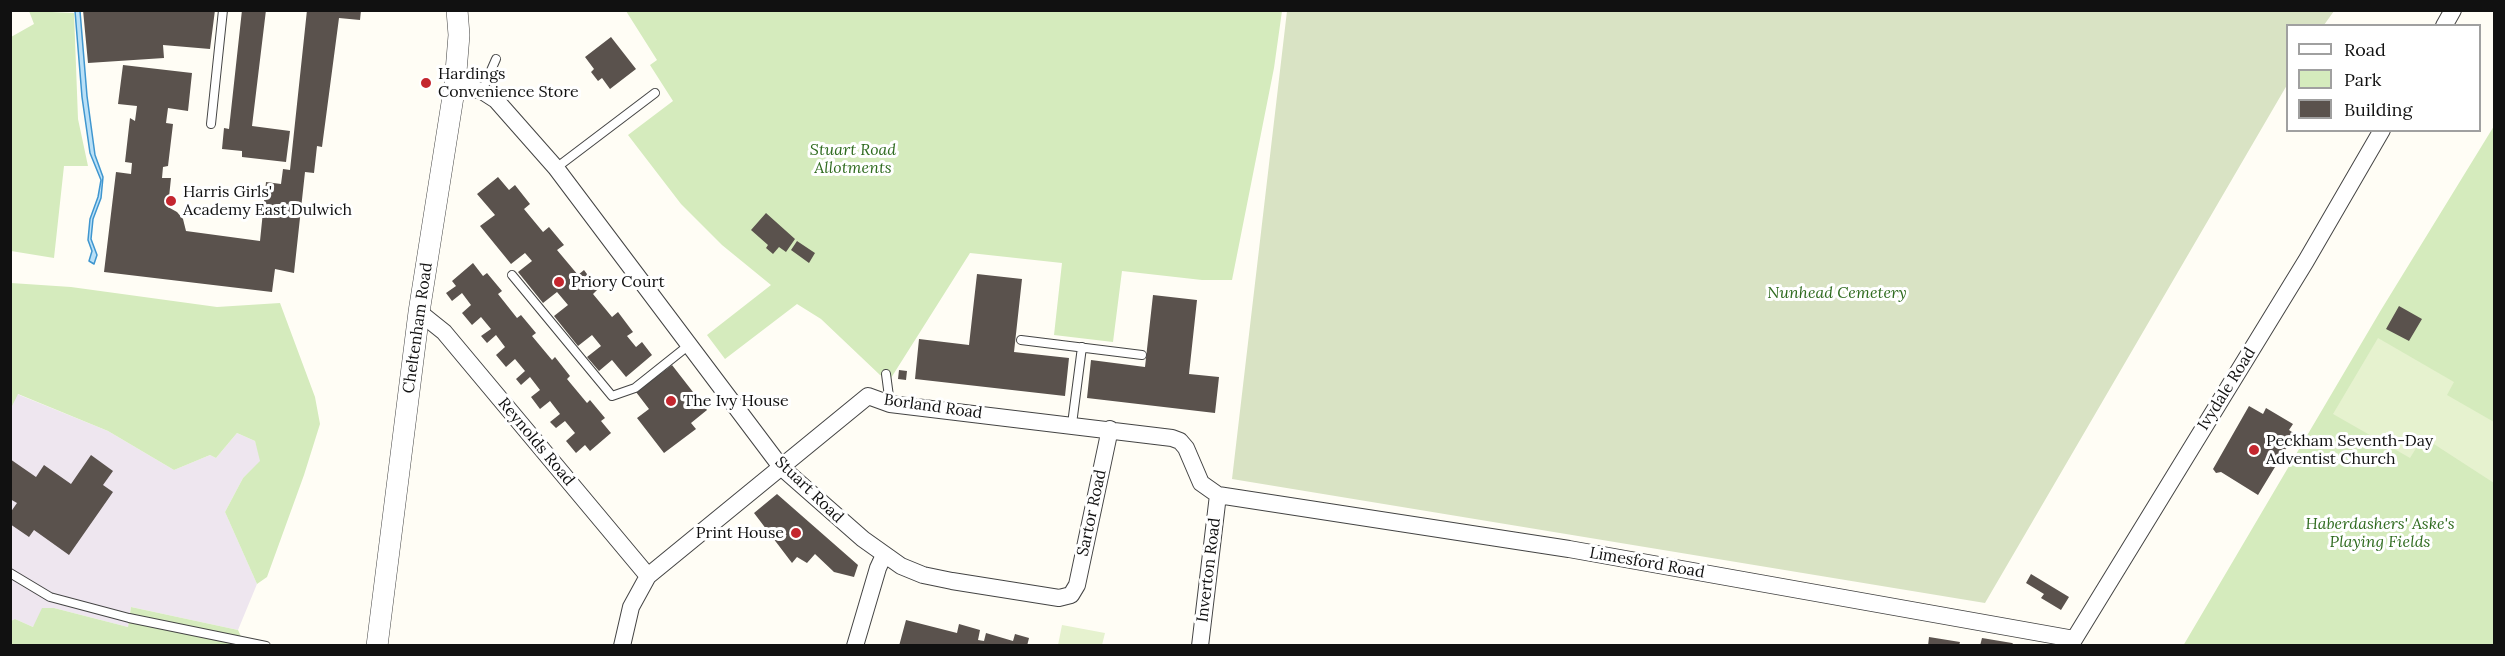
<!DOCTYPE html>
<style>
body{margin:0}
#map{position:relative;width:2505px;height:656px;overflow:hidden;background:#fffdf5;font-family:Lora,serif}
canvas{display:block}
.frame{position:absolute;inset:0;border:12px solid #111;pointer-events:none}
.legend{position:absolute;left:2286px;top:24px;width:195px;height:108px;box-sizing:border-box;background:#fff;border:2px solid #a0a0a0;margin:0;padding:8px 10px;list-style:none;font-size:18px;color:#111}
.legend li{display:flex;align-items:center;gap:12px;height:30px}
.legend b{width:30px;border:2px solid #a0a0a0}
</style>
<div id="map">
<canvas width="2505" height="656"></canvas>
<div class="frame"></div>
<ul class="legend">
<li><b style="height:8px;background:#fff"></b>Road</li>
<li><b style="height:16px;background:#d5ebbd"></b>Park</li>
<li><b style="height:16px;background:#5a524d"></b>Building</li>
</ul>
</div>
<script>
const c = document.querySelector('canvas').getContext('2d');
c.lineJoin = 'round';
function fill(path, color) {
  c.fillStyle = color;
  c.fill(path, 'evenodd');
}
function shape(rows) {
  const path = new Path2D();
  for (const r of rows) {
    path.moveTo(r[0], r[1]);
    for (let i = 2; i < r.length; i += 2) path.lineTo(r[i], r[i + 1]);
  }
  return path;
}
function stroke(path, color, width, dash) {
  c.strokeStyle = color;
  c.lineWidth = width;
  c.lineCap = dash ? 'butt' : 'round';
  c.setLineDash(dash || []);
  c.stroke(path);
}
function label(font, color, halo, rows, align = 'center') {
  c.font = font + ' Lora,serif';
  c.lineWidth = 6;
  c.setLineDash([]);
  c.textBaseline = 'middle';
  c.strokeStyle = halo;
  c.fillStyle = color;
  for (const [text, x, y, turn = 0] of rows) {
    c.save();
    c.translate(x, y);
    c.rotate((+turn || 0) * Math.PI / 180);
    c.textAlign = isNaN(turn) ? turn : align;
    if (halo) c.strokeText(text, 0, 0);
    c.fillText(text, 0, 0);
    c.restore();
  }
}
const industrial = shape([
 [17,394,108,431,174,470,210,455,216,458,237,433,255,441,261,461,243,478,225,512,257,584,238,630,131,607,128,627,54,608,33,627,15,619,11,621,10,408]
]);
const green = shape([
 [29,11,74,13,78,119,88,166,64,166,54,258,11,251,11,37,34,24],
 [626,11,1282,11,1274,68,1232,280,1202,280,1122,271,1113,342,1054,335,1062,263,970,253,891,378,880,375,821,319,797,304,725,359,707,335,771,285,722,245,681,204,628,135,673,101,650,65,657,60],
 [2494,126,2494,645,2183,646,2381,310],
 [11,283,71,287,217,307,280,303,315,397,320,424,304,475,267,577,257,584,225,512,243,478,260,461,255,441,237,433,216,458,210,455,174,470,108,431,18,394,11,408],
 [131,607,238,630,245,645,11,646,11,621,15,619,33,627,42,608,54,608,128,627]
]);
const cemetery = shape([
 [1287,11,1287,10,2334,11,2324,25,2288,26,2287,85,1985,603,1232,479]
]);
const pitch = shape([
 [2378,338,2454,382,2447,395,2494,422,2494,483,2423,437,2410,458,2333,414],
 [1062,625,1105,633,1102,645,1058,645]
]);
const water = shape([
 [75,11,80,11,87,96,95,155,103,177,101,198,93,219,91,239,97,255,94,264,89,261,92,251,88,240,90,219,98,197,101,180,90,153,82,97,75,11]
]);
const building = shape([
 [83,10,215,10,210,49,163,45,164,58,88,63],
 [242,10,266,10,252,126,290,131,286,162,242,157,242,151,222,149,224,128,229,129],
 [307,10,361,10,360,20,339,18,322,147,317,146,314,173,305,172,294,273,275,269,272,292,104,272,116,172,131,174,132,163,125,162,130,118,135,121,137,106,118,104,123,65,192,73,188,111,168,108,166,123,173,124,168,166,163,167,162,178,171,178,168,207,177,212,183,219,186,231,260,241,266,182,281,184,283,169,290,170],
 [611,37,636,69,610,89,602,78,598,81,591,72,594,69,585,57],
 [498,177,509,190,515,185,530,204,524,209,543,232,549,227,564,245,557,250,578,275,584,270,598,289,593,294,612,317,618,312,633,332,627,336,636,347,642,342,652,355,626,377,612,360,599,371,587,357,601,346,592,335,578,346,554,316,568,305,557,292,543,303,518,272,532,261,525,253,511,264,480,226,495,215,477,194],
 [766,213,795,239,786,252,779,247,773,254,766,248,768,245,751,230],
 [797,241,815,253,809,263,791,250],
 [473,263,483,276,487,273,502,291,498,294,517,318,521,315,536,333,532,336,552,360,555,357,570,376,567,379,587,403,590,400,605,418,601,421,611,433,590,451,585,445,576,453,566,441,575,433,565,421,556,428,550,422,560,414,550,401,540,409,531,397,540,390,530,377,521,385,516,379,525,371,515,359,506,367,496,355,505,347,496,335,487,343,481,336,491,329,481,317,472,325,462,313,471,305,462,293,452,301,446,293,456,286,452,281],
 [977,274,1022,279,1014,352,1069,358,1065,396,915,379,919,339,969,345],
 [1153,295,1197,300,1189,374,1219,377,1215,413,1087,398,1091,360,1145,367],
 [2399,306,2422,319,2409,341,2386,329],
 [672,365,707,410,691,423,696,429,664,453,637,418,649,409,636,392],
 [899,370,907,371,906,380,898,379],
 [2249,406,2263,414,2266,408,2293,424,2289,430,2295,434,2258,495,2221,472,2216,473,2213,469],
 [91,455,113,471,103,485,113,492,69,555,34,530,29,537,10,524,10,513,17,503,10,499,10,459,36,477,44,465,71,484],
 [777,494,858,565,854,577,834,572,815,554,807,563,797,557,792,563,754,513],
 [2031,574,2069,597,2061,610,2041,598,2044,594,2026,583],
 [906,620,957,633,959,624,980,630,978,640,984,641,986,633,1013,641,1015,634,1029,638,1027,646,899,646],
 [1929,637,1960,642,1959,646,1928,646],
 [1982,638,2012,643,2016,646,1980,646]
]);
const service = shape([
 [482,91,496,59],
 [211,124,223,10],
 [556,168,655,93],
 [512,275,612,396,635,388,689,345],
 [1021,340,1142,355],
 [886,374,890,404],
 [1072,424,1082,347],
 [10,573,50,597,129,618,266,646]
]);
const minor = shape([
 [2444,26,2453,10],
 [455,84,482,91,496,100,556,168,781,467,863,539,901,566,923,575,952,581,1059,598,1071,595,1077,585,1110,429],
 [419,312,444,332,648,576],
 [622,646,631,607,648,576,868,396,890,404,1172,438,1180,441,1186,448,1201,483,1218,495,1569,549,2074,639],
 [855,646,878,568,884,555],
 [1200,646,1218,495],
 [2070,646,2306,261,2382,130]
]);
const tertiary = shape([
 [377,646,419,312,455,84,459,35,457,10]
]);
const markers = [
 [426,83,6,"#c4262e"],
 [171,201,6,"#c4262e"],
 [559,282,6,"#c4262e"],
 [671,401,6,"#c4262e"],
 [2254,450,6,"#c4262e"],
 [796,533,6,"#c4262e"]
];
const poiNames = [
 ["Hardings",438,74],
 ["Convenience Store",438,92],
 ["Harris Girls'",183,192],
 ["Academy East Dulwich",183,210],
 ["Priory Court",571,282],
 ["The Ivy House",683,401],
 ["Peckham Seventh-Day",2266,441],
 ["Adventist Church",2266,459],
 ["Print House",784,533,"right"]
];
const parkNames = [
 ["Stuart Road",853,150],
 ["Allotments",853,168],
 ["Nunhead Cemetery",1837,293],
 ["Haberdashers' Aske's",2380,524],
 ["Playing Fields",2380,542]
];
const streetNames = [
 ["Cheltenham Road",418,328,-82],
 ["Ivydale Road",2227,389,-58],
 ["Borland Road",933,407,8],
 ["Reynolds Road",536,442,50],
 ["Stuart Road",809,490,44],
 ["Sartor Road",1092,513,-78],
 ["Limesford Road",1647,563,10],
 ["Inverton Road",1209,570,-83]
];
fill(industrial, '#eee6ef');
fill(green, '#d5ebbd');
fill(cemetery, '#d9e3c4');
fill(pitch, '#e6f2cf');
fill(water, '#b9e0f7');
stroke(water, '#3f96cf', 1.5);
fill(building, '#5a524d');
stroke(service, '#444', 10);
stroke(minor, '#444', 18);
stroke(tertiary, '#444', 22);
stroke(service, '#fff', 8);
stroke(minor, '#fff', 16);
stroke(tertiary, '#fff', 21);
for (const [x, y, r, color] of markers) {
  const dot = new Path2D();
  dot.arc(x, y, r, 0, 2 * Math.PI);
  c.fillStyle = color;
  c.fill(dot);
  stroke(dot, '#fff', 2);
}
label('16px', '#111', '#fff', poiNames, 'left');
label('italic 16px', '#2f6b1f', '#fff', parkNames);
label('16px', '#111', '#fff', streetNames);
</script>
